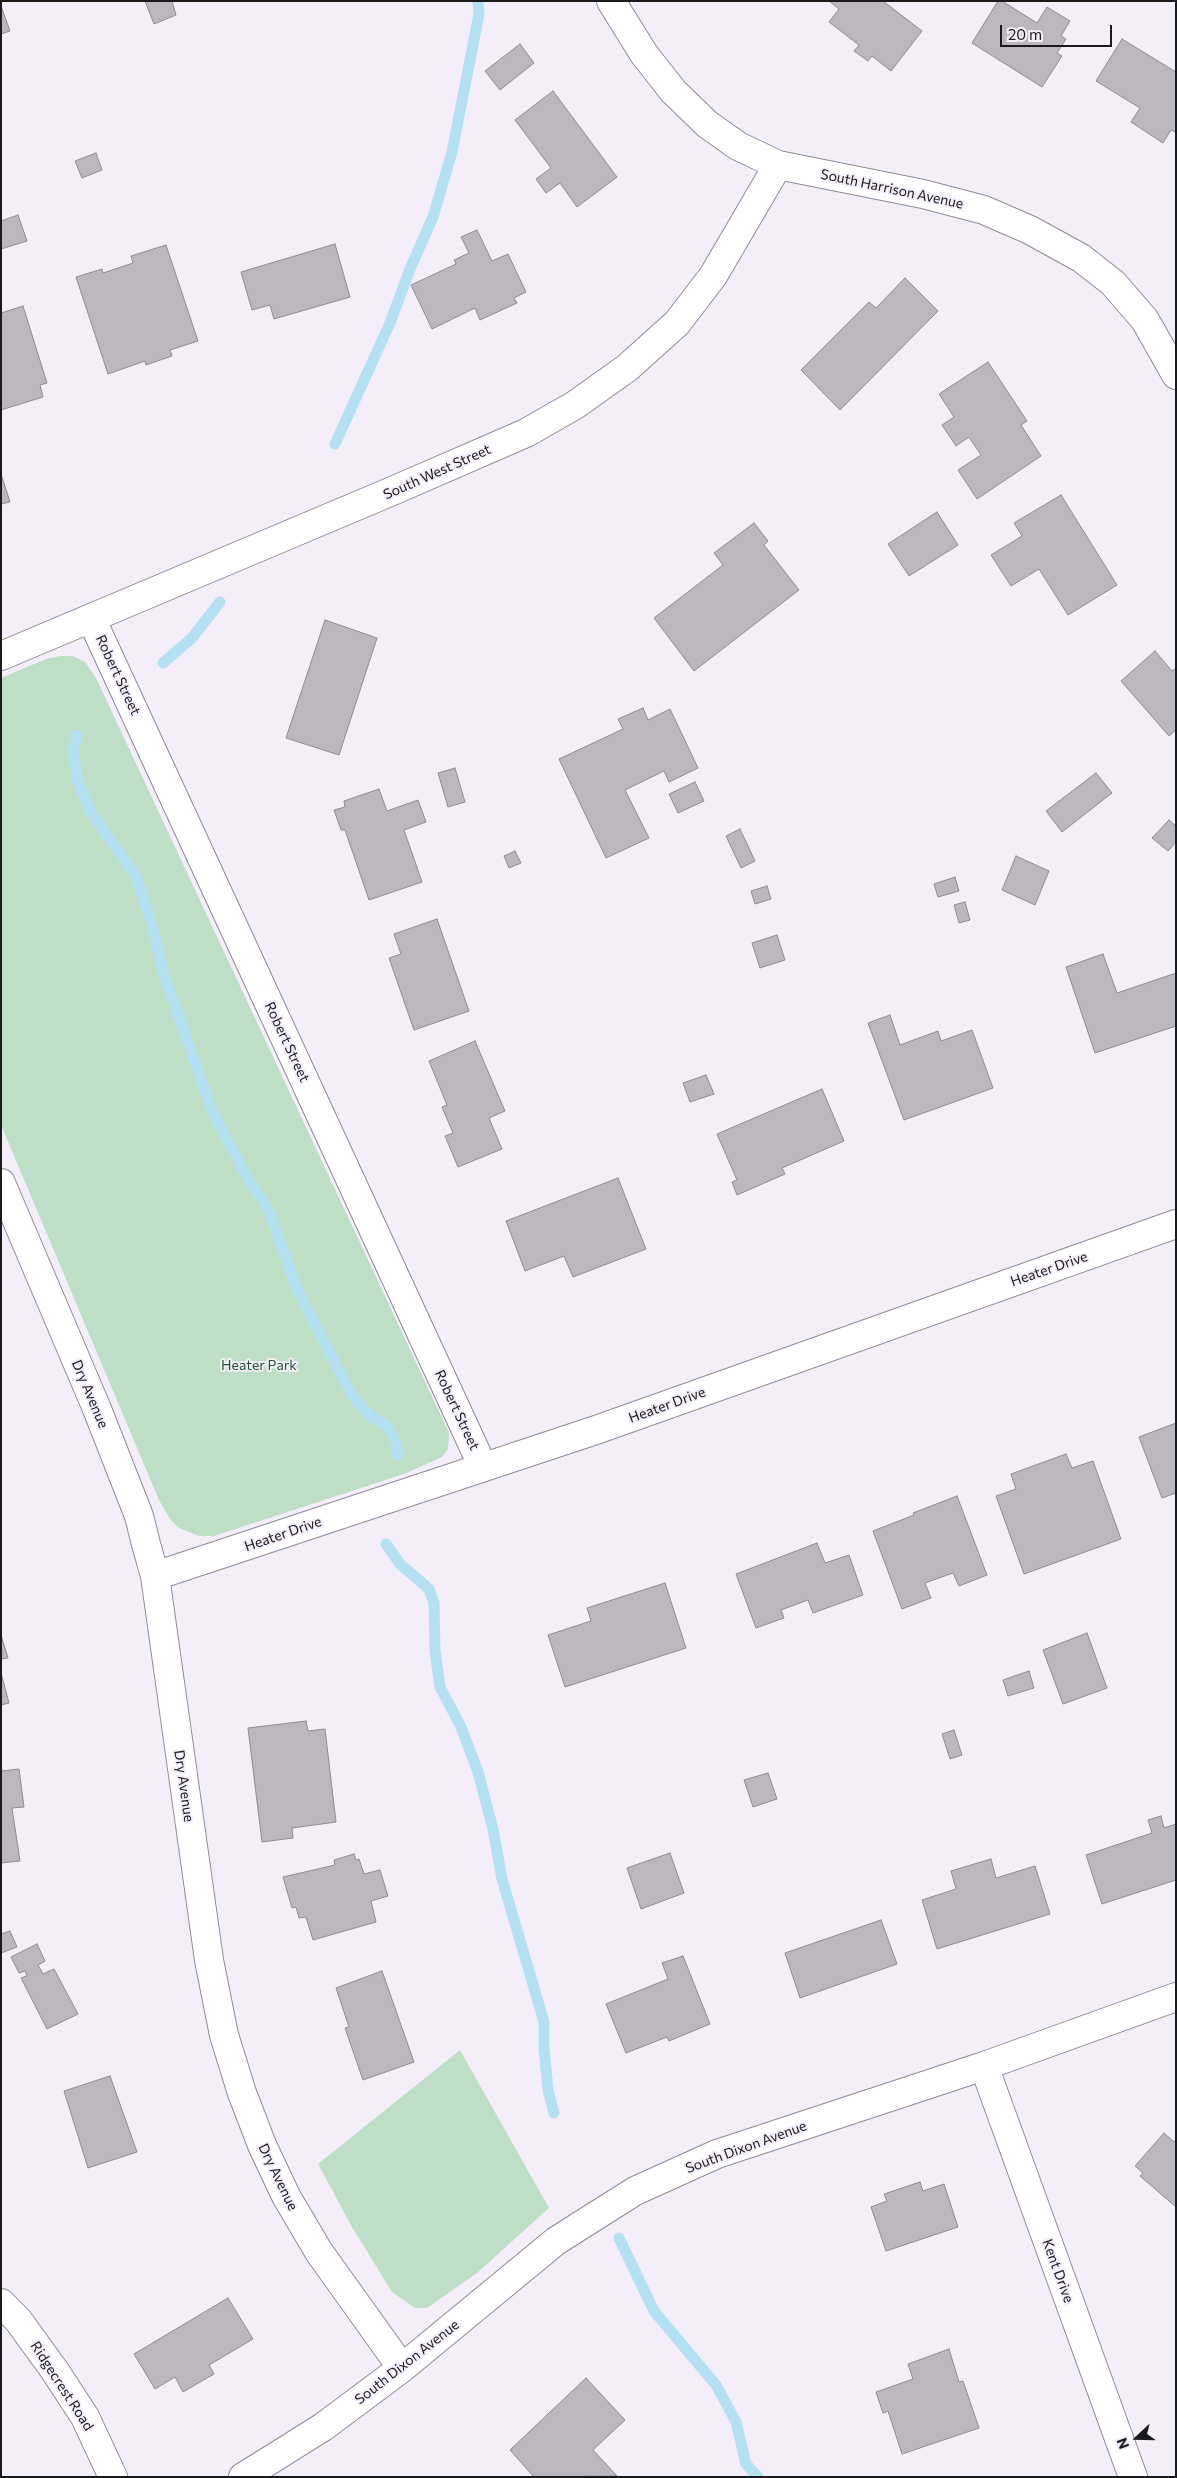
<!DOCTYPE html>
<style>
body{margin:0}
#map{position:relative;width:1177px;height:2478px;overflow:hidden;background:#f3eef9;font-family:Commissioner,sans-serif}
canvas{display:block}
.frame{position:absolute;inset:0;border:2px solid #1a191c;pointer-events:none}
.north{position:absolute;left:1112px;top:2413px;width:50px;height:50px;-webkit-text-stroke:4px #f3eef9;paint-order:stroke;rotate:249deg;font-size:14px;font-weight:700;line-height:20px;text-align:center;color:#1a191c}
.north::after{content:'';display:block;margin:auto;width:18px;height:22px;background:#1a191c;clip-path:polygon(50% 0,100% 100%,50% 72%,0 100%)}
.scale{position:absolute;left:1000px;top:25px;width:112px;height:22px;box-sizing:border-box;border:2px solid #1a191c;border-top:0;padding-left:6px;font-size:15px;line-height:18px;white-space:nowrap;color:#1a191c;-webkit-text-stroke:4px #f3eef9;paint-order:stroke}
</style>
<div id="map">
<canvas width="1177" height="2478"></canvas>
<div class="frame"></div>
<div class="north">N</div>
<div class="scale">20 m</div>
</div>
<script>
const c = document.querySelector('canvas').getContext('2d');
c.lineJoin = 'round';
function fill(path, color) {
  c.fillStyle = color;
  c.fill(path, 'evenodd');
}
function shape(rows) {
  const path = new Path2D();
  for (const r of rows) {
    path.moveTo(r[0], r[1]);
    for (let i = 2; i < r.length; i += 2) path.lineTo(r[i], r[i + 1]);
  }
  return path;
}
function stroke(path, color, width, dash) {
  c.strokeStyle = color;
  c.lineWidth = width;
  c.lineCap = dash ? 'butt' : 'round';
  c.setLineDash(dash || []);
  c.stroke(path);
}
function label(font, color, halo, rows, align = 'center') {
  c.font = font + ' Commissioner,sans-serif';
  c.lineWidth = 4;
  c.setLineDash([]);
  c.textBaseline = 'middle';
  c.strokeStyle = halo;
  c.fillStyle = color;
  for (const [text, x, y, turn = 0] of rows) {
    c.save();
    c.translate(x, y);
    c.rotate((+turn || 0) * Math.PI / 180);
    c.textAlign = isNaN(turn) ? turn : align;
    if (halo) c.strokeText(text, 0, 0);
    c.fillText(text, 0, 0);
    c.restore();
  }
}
const green = shape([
 [60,656,73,656,85,662,96,678,449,1433,448,1449,442,1457,404,1474,214,1536,199,1536,179,1528,170,1519,159,1500,1,1125,1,678,46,659],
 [460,2050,549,2208,477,2273,427,2308,415,2308,392,2292,352,2227,318,2164]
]);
const stream = shape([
 [335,444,390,323,410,269,433,217,452,152,479,14,478,1],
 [163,663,192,638,220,602],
 [77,735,73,751,78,781,91,813,137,878,153,929,164,975,213,1113,247,1177,268,1209,297,1289,351,1394,371,1417,385,1424,394,1437,398,1455],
 [386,1544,400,1564,429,1589,434,1603,435,1651,440,1687,461,1727,478,1772,493,1829,502,1879,544,2022,544,2048,548,2090,554,2113],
 [619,2238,654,2311,716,2385,736,2422,746,2464,758,2477]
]);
const building = shape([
 [145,1,172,1,176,15,154,24,145,1],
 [829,1,883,1,922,31,891,71,872,56,868,61,854,51,859,45,829,22,839,9,829,1],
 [998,1,1002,1,1037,23,1047,7,1070,21,1061,36,1066,39,1057,53,1062,56,1042,87,972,43,998,1],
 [1,6,10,31,1,34,1,6],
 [1122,39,1176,72,1176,132,1171,130,1163,143,1131,122,1140,108,1096,81,1122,39],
 [520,44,534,63,500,90,485,71,520,44],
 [553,91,617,177,577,207,560,183,546,193,536,179,551,168,515,120,553,91],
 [96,153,102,170,82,178,75,161,96,153],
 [18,215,27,241,1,249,1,221,18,215],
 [477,230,492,261,508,254,526,292,514,298,517,303,480,320,475,308,432,329,411,285,456,264,454,260,469,253,461,237,477,230],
 [335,244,350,297,274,319,270,305,252,310,241,272,335,244],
 [166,245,198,341,170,350,172,356,146,365,145,361,108,374,76,277,102,269,103,273,133,263,131,256,166,245],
 [905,278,938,311,840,410,801,370,869,302,876,308,905,278],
 [23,306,47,383,40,385,43,397,1,410,1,313,23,306],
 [988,362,1027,421,1021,425,1041,456,977,499,958,470,981,455,969,437,956,446,942,425,954,417,939,394,988,362],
 [1,474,10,502,1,504,1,474],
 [1061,495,1117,585,1068,615,1039,569,1011,586,991,555,1022,536,1014,523,1061,495],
 [937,512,958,545,909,576,888,544,937,512],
 [754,523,768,541,764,545,799,590,694,671,654,618,723,565,714,553,754,523],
 [325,620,377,638,339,755,286,738,325,620],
 [1155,651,1172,671,1176,668,1176,730,1169,736,1121,681,1155,651],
 [643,708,648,720,670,709,698,768,669,782,664,771,625,790,649,838,606,858,559,759,623,729,618,719,643,708],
 [455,768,465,802,448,807,438,773,455,768],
 [1096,773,1112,793,1062,832,1046,811,1096,773],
 [695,782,704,801,678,813,669,794,695,782],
 [379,789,387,811,418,800,426,822,404,830,422,882,369,900,345,830,341,830,334,810,345,807,344,801,379,789],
 [1169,820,1176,826,1176,842,1168,851,1152,838,1169,820],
 [740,829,755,861,741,868,726,836,740,829],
 [515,851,521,863,509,868,504,856,515,851],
 [1016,856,1049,871,1035,905,1002,890,1016,856],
 [955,877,959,891,938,897,934,884,955,877],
 [767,886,771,899,755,904,751,891,767,886],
 [965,902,970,920,959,923,954,905,965,902],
 [437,919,469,1011,414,1030,389,958,401,954,394,934,437,919],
 [777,935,785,960,760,968,752,943,777,935],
 [1103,954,1117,993,1176,973,1176,1026,1095,1053,1066,967,1103,954],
 [890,1015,900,1045,938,1031,941,1041,972,1030,993,1088,904,1120,868,1023,890,1015],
 [475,1041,505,1111,489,1118,502,1149,458,1167,445,1136,453,1133,442,1107,447,1105,429,1061,475,1041],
 [706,1075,714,1094,690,1102,683,1083,706,1075],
 [822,1089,844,1141,782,1168,785,1174,737,1195,732,1182,737,1180,717,1134,822,1089],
 [618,1178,646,1249,573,1277,564,1256,525,1271,506,1221,618,1178],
 [1176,1423,1176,1493,1162,1498,1139,1437,1176,1423],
 [1066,1454,1072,1468,1093,1461,1121,1539,1024,1574,996,1496,1016,1489,1011,1474,1066,1454],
 [957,1496,987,1575,959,1586,953,1573,925,1583,931,1598,902,1609,873,1531,914,1515,913,1513,957,1496],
 [817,1543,825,1563,849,1555,863,1595,813,1613,808,1600,781,1610,784,1618,756,1628,736,1574,817,1543],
 [665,1583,686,1648,565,1687,548,1635,591,1621,587,1608,665,1583],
 [1087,1633,1107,1688,1063,1704,1043,1650,1087,1633],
 [1,1635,8,1658,1,1659,1,1635],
 [1029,1671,1034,1688,1008,1696,1003,1680,1029,1671],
 [1,1673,9,1703,1,1705,1,1673],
 [306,1721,308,1731,325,1729,336,1822,292,1828,293,1838,262,1842,248,1728,306,1721],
 [954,1730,962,1755,950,1759,942,1734,954,1730],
 [1,1765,2,1771,19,1769,24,1807,12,1808,20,1861,1,1863,1,1765],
 [768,1773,777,1799,753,1807,744,1780,768,1773],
 [1161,1816,1164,1828,1176,1824,1176,1880,1102,1904,1086,1855,1152,1833,1148,1820,1161,1816],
 [670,1853,684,1893,641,1909,627,1868,670,1853],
 [354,1854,356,1860,359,1859,364,1874,380,1870,388,1896,371,1901,376,1922,313,1940,306,1917,299,1918,296,1907,292,1908,283,1877,335,1865,334,1860,354,1854],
 [991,1859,996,1878,1035,1866,1050,1914,937,1949,922,1900,956,1889,951,1871,991,1859],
 [881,1920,897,1964,800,1998,785,1953,881,1920],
 [10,1931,17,1947,1,1953,1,1934,10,1931],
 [37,1944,45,1961,38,1965,43,1974,54,1969,78,2014,47,2029,21,1978,27,1976,25,1971,19,1973,11,1957,37,1944],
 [683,1956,710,2024,669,2041,667,2037,626,2053,606,2004,668,1979,662,1963,683,1956],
 [382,1971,414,2062,363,2080,345,2028,349,2027,336,1988,382,1971],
 [110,2076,137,2152,88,2168,64,2091,110,2076],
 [1164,2133,1174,2142,1176,2139,1176,2207,1140,2176,1143,2173,1135,2166,1164,2133],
 [920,2182,923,2191,944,2184,958,2227,886,2251,871,2207,887,2201,884,2194,920,2182],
 [228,2298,253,2339,209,2365,214,2374,183,2392,175,2377,155,2389,134,2354,228,2298],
 [949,2349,959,2382,963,2381,979,2428,902,2454,888,2411,883,2413,876,2392,913,2379,908,2364,949,2349],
 [586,2378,625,2420,593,2450,617,2476,534,2477,510,2450,586,2378]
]);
const street = shape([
 [91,618,483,1467],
 [1,656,390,492,526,433,575,405,627,368,677,323,713,276,778,165],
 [1,1183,97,1409,139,1516,146,1544,155,1576,209,1960,224,2035,242,2093,262,2145,286,2196,319,2252,402,2368],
 [155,1576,596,1430,1176,1224],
 [984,2066,1133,2477],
 [1,2303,18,2320,55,2371,85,2417,113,2477],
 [243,2477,323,2427,402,2368,556,2241,635,2191,717,2154,984,2066,1176,1997]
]);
const secondary = shape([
 [611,1,644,54,673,91,707,124,738,146,778,165,923,194,984,210,1030,230,1081,258,1113,283,1145,320,1176,375]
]);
const streetNames = [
 ["South Harrison Avenue",892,189,12],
 ["South West Street",437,472,-24],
 ["Robert Street",118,675,65],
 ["Robert Street",287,1042,65],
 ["Heater Drive",1049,1269,-19],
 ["Dry Avenue",90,1394,67],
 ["Heater Drive",667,1405,-20],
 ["Robert Street",457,1410,65],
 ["Heater Drive",283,1534,-19],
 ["Dry Avenue",184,1786,82],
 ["South Dixon Avenue",746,2147,-20],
 ["Dry Avenue",278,2177,64],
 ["Kent Drive",1058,2271,70],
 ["South Dixon Avenue",407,2362,-38],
 ["Ridgecrest Road",62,2386,57]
];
const parkNames = [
 ["Heater Park",259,1365]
];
fill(green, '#bedfc5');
stroke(stream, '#b4e1f2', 11);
fill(building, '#bbb6c0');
stroke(building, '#8f8a94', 1);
stroke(street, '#8f8b95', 30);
stroke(secondary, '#8f8b95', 30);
stroke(street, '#fff', 28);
stroke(secondary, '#fff', 28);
label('14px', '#1a191c', '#f3eef9', streetNames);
label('14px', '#205532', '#f3eef9', parkNames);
</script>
